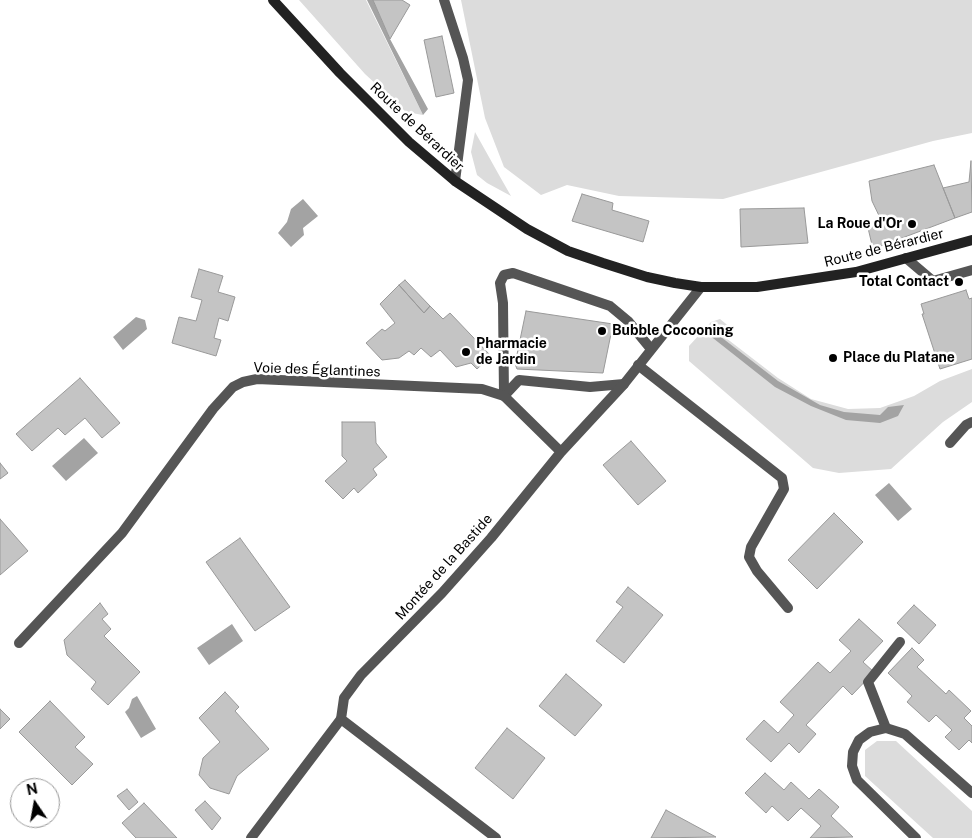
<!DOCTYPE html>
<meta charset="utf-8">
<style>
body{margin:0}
#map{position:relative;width:972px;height:838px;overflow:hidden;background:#fff;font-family:"Public Sans",sans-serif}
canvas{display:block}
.north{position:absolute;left:10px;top:778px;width:50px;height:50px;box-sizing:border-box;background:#fff;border:1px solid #999;border-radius:50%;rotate:348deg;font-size:14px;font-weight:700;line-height:20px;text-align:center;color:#000}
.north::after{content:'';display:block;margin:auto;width:18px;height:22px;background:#000;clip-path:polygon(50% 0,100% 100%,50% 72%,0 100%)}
</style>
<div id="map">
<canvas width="972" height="838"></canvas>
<div class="north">N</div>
</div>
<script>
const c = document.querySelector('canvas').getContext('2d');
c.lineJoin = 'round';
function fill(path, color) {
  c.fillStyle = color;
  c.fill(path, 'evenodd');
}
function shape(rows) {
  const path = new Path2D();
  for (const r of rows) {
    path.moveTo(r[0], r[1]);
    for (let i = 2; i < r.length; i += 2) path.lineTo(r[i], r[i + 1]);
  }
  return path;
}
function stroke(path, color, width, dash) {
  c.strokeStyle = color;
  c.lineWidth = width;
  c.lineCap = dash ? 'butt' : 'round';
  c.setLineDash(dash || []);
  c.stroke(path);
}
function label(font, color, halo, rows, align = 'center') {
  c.font = font + ' "Public Sans",sans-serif';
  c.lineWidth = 5;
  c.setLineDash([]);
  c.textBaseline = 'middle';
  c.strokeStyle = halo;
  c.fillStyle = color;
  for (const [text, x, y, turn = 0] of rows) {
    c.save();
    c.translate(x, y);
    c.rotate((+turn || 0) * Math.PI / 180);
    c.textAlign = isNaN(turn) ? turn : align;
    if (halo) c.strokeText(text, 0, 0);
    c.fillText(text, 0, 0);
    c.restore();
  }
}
const green = shape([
 [299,0,366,0,423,115,406,112,365,74],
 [461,0,972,0,972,133,933,141,723,199,619,196,567,185,541,195,504,167,485,118],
 [475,132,499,175,511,196,487,183,477,175,471,152],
 [720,319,731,328,726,338,778,378,811,399,848,409,880,408,914,396,940,381,972,369,972,402,943,422,891,469,839,473,813,468,689,361,689,346,711,322],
 [877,741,896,741,972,811,972,838,933,838,865,776,865,750]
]);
const water = shape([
 [367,0,373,0,390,39,428,109,423,115],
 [303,199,318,216,303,228,304,235,291,247,278,233,287,222,291,209],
 [136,317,145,320,147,329,123,350,113,337],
 [708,327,778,381,820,405,844,412,880,415,888,407,904,405,898,416,880,423,846,420,811,406,775,387,704,331],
 [84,438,98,453,66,481,52,466],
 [889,483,912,509,898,521,875,495],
 [232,624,243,641,209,665,197,648],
 [137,696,156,729,141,738,125,712,129,708,132,699]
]);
const building = shape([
 [373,0,402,0,410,5,390,39,373,0],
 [442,36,454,93,436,97,424,40,442,36],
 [971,161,972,212,955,218,943,188,969,182,971,161],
 [934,165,955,218,873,249,868,228,883,224,872,201,869,181,934,165],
 [582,194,613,203,612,210,649,221,643,242,572,221,582,194],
 [804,208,808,243,741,247,740,209,804,208],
 [199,269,223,276,218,292,235,297,228,321,219,318,214,338,221,340,216,356,172,343,179,317,196,321,202,300,191,297,199,269],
 [405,280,430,306,424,313,399,285,405,280],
 [399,285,424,313,430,306,443,319,450,313,491,356,477,369,471,363,456,367,440,350,431,357,421,348,414,355,409,351,399,358,382,360,366,343,382,329,385,331,395,323,380,304,399,285],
 [966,290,969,299,972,298,972,359,940,369,922,314,924,314,921,304,966,290],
 [526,311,613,324,603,373,517,369,515,364,526,311],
 [80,378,120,423,102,438,85,418,65,435,58,428,32,451,16,434,80,378],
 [342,422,375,422,376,443,387,457,373,469,377,475,358,493,354,488,343,499,325,481,347,461,342,456,342,422],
 [631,441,666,481,638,505,603,465,631,441],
 [0,463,8,473,0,479,0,463],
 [834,513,863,542,817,589,788,560,834,513],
 [0,519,28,551,0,575,0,519],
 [240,538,290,607,255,631,206,562,240,538],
 [628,587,663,615,624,663,596,641,623,607,616,602,628,587],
 [100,603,108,614,102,619,111,629,104,636,140,672,108,705,91,689,96,682,67,655,64,640,100,603],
 [914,605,936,625,919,644,897,623,914,605],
 [859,619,883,641,863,662,874,672,852,695,843,686,806,725,816,734,799,753,789,743,771,762,746,739,764,720,778,733,794,715,780,702,818,662,830,673,851,651,839,640,859,619],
 [912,648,924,660,917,667,946,694,949,690,971,711,964,718,972,726,972,743,969,740,959,750,945,737,952,730,936,715,929,722,907,702,912,696,888,673,912,648],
 [566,674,602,705,575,736,539,706,566,674],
 [225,692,239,707,235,711,269,749,237,776,229,794,210,788,199,775,203,758,220,742,199,718,225,692],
 [50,701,85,737,75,747,93,764,72,785,19,732,50,701],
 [0,709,10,719,0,729,0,709],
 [507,728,545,758,513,799,475,768,507,728],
 [765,773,784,790,791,782,809,799,819,789,839,807,831,816,853,837,810,838,821,826,801,808,788,821,772,806,766,813,745,793,765,773],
 [127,789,138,802,129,810,117,796,127,789],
 [205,801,221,818,212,830,195,810,205,801],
 [144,803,177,838,136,838,122,823,144,803],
 [666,810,716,837,651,838,666,810]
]);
const service = shape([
 [906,258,933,281,972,270],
 [638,365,782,478,784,489,751,547,749,557,757,571,788,608],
 [504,396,503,303,500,283,504,275,513,273,610,306,628,321,651,349],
 [504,396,519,380,590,387,624,384],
 [950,443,966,425,972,422],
 [886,728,868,682,900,642],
 [251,838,341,719]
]);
const minor = shape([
 [444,0,463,58,468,80,455,181],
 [19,643,122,533,213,409,233,387,243,382,257,379,482,389,504,396,561,452],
 [496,838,341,719,344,698,361,675,442,593,491,538,561,452,624,384,701,287],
 [916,838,857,780,852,766,853,752,859,740,870,732,886,728,905,734,972,793]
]);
const secondary = shape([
 [273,0,340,73,409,142,455,181,527,229,568,251,603,263,647,277,675,283,701,287,757,287,856,272,972,240]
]);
const markers = [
 [912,224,5,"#000"],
 [959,282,5,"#000"],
 [602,331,5,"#000"],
 [466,352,5,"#000"],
 [833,358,5,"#000"]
];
const streetNames = [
 ["Route de Bérardier",417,127,43],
 ["Route de Bérardier",884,248,-14],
 ["Voie des Églantines",317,370,2],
 ["Montée de la Bastide",444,567,-48]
];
const poiNames = [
 ["La Roue d'Or",902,224,"right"],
 ["Total Contact",949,282,"right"],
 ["Bubble Cocooning",612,331],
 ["Pharmacie",476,344],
 ["de Jardin",476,360],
 ["Place du Platane",843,358]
];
fill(green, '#dcdcdc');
fill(water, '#a3a3a3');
fill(building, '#c4c4c4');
stroke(building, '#999', 1);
stroke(service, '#555', 10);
stroke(minor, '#555', 10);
stroke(secondary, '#222', 10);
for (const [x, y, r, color] of markers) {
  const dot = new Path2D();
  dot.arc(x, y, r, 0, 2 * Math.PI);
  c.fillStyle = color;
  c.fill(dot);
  stroke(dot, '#fff', 2);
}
label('14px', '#000', '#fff', streetNames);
label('bold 14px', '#000', '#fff', poiNames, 'left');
</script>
